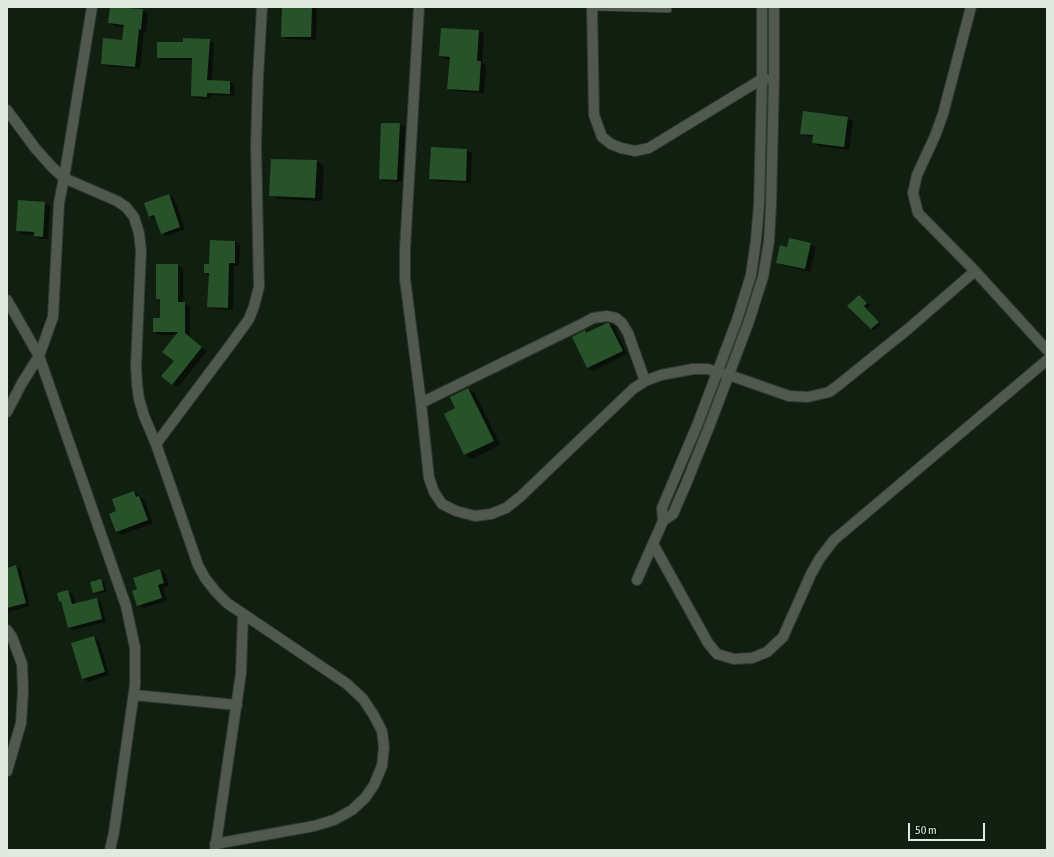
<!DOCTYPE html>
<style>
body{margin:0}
#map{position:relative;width:1054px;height:857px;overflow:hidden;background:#111f11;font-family:"Asap Condensed",sans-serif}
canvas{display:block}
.frame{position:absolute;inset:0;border:8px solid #e1eae0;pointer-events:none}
.scale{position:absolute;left:908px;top:823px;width:77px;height:18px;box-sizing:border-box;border:2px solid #e1eae0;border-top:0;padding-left:5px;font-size:12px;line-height:14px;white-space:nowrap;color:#e1eae0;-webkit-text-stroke:3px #081608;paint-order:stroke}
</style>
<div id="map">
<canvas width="1054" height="857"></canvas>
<div class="frame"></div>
<div class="scale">50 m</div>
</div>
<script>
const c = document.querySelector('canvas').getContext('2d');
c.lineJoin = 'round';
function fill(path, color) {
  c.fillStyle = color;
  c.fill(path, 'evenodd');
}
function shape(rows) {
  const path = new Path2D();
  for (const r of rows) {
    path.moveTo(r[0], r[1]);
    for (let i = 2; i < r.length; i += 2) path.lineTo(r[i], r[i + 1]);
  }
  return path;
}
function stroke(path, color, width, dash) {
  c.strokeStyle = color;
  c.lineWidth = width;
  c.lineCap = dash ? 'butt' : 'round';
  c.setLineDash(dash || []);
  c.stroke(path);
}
const shadow = shape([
 [111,7,143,10,148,13,146,32,144,32,140,69,107,66,102,63,122,41,124,27,114,26,109,23],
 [283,7,313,7,317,9,316,40,287,39,282,36],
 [442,29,479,31,484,34,482,63,486,65,484,93,454,91,448,88,451,59,446,59,440,56],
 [210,40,214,43,212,81,230,82,235,84,234,96,211,95,211,99,196,98,192,95,193,60,162,60,158,57,184,43],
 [847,118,853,121,849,150,818,146,813,143,814,137,806,136,801,133],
 [400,124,405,127,402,182,385,181,380,178],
 [432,148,467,150,472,153,471,183,436,181,430,178],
 [317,161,324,166,322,201,278,199,271,195],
 [169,195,174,198,185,229,167,236,161,233,156,218,155,219,149,216],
 [45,203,50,206,48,239,40,239,35,236,35,235,23,234,17,231],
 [211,241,235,242,240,244,239,266,234,266,233,310,214,309,208,306,210,276,205,273,210,265],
 [811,244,816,247,810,272,782,265,777,262,788,248],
 [178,265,183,268,183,303,190,306,190,337,207,351,178,387,173,384,178,335,159,335,154,332,161,319,161,300,157,298],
 [860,296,870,305,867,308,881,324,875,330,871,328],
 [609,324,615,327,627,354,593,371,588,368,573,337,585,332,587,333],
 [468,389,475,393,500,445,472,459,465,455,446,414,457,409],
 [134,492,144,500,153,523,122,535,117,532,117,512],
 [16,566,21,570,30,606,8,612,7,611,7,569],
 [160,570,165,573,169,585,163,588,167,601,143,608,138,605,138,590],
 [101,580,104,582,107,592,97,594,94,592],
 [68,591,73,594,76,604,96,599,101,602,106,622,73,630,69,627,62,602,60,601],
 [93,637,99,640,109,675,88,682,83,678]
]);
const building = shape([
 [110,7,143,9,141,30,139,29,135,67,101,64,103,38,122,40,124,25,108,23],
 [282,7,312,7,311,37,281,37],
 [441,28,479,30,477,61,481,61,479,91,447,89,450,57,439,56],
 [183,38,210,39,207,80,230,81,230,94,207,93,207,97,191,96,192,58,157,58,157,42,183,42],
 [803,111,848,117,844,147,812,143,813,135,800,134],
 [381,123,400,123,397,180,379,179],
 [431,147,467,149,466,181,429,179],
 [271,159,317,160,315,198,269,196],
 [169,194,180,227,161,234,154,215,149,217,144,203],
 [18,200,45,202,43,237,34,236,34,232,16,231],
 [789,238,811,243,805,269,776,263,780,245,787,247],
 [210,240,235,241,235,263,229,263,228,308,207,307,209,273,204,273,204,264,209,264],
 [156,264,178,264,178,302,185,302,185,333,202,347,172,385,161,376,174,361,162,352,178,332,153,332,153,318,160,318,160,299,156,299],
 [859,295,867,303,864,306,879,322,871,329,847,306],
 [607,323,609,323,623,351,587,368,572,337,585,330,586,333],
 [468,388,494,441,464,455,444,414,455,408,450,397],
 [134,491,136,497,139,496,148,520,116,532,109,514,116,511,112,499],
 [16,565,26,603,7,608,7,568],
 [160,569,164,583,158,585,162,598,137,606,132,591,137,589,133,578],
 [101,579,104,590,93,593,90,582],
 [68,590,72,604,97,598,102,619,68,628,61,601,59,602,57,593],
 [94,636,105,672,82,679,71,643]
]);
const lane = shape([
 [592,8,669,10]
]);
const street = shape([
 [419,7,405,249,405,279,421,403,429,478,434,492,442,504,456,511,475,516,491,514,506,508,520,497,633,389,645,381,661,375,693,369,707,369,729,375,789,396,808,397,829,392,836,387,908,329,975,271],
 [592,7,594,115,602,137,611,144,621,148,635,151,649,148,762,79,766,79],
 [971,7,943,114,935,136,917,175,913,193,918,213,975,271,1047,350],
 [7,110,35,148,52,167,64,178,117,201,126,207,134,217,139,233,141,250,136,366,137,384,139,399,144,416,156,444,198,565,205,578,216,592,227,603,347,684,363,699,373,714,382,731,384,747,382,766,374,785,365,798,352,810,334,820,314,826,215,844],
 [7,300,39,356,126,606,135,648,135,685,114,832,110,850],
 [421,403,582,324,593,318,607,316,616,318,622,323,628,333,645,381],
 [7,412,22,383,39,356,53,317,59,203,64,178,92,7],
 [156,444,231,344,249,319,254,306,259,287,256,145,258,77,262,7],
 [663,521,662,508,698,423,737,320,751,275,756,240,759,205,762,79,762,7],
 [653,544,708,643,717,654,734,659,752,658,767,652,783,637,811,574,820,558,834,540,1047,360],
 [637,580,663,521,673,514,686,484,709,427,748,324,763,277,769,241,771,206,774,79,774,7],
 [7,630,12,637,22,664,23,691,21,723,7,771],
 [134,695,237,705],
 [215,850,241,673,243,614]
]);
fill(shadow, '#0007');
fill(building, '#285229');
stroke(lane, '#2e3b2e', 6);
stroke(street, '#2e3b2e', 12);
stroke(lane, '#515850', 5);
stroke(street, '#515850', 10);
</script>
